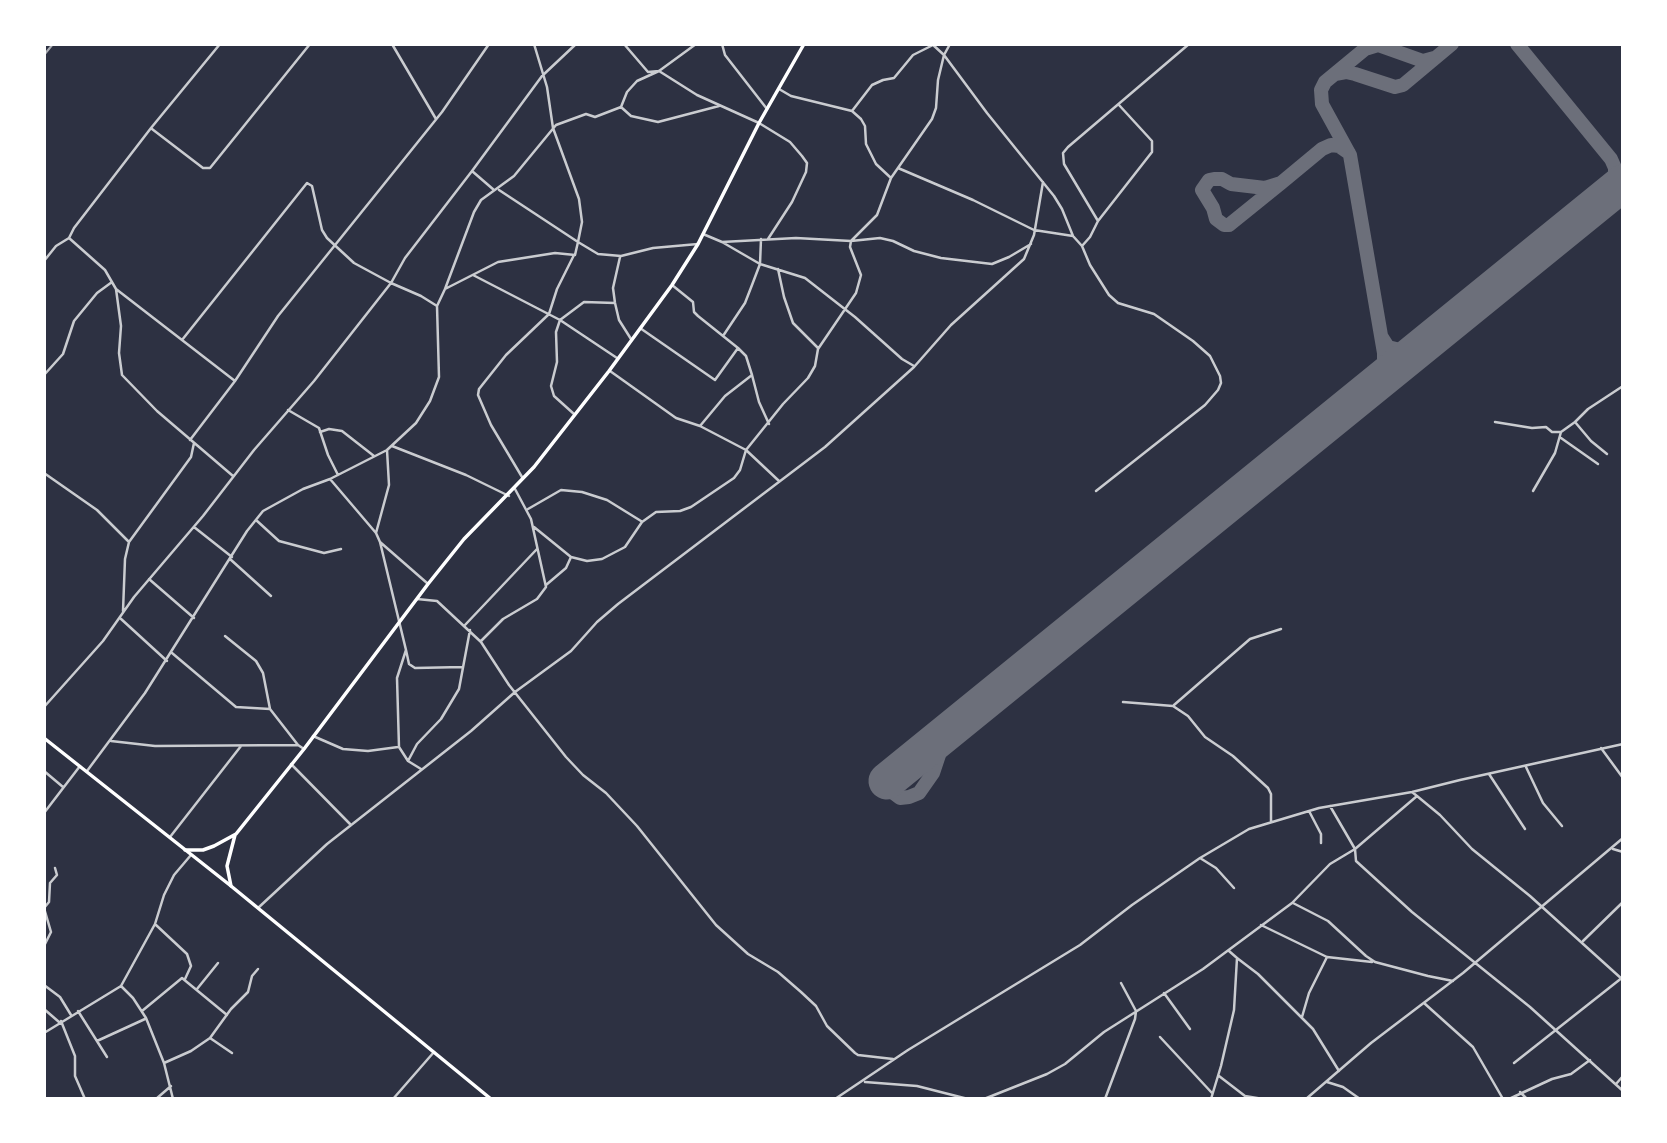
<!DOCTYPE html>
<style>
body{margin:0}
#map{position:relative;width:1667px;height:1143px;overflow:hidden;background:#2d3142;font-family:"Roboto Condensed",sans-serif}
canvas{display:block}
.frame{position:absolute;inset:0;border:46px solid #fff;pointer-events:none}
</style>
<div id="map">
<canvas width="1667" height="1143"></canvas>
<div class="frame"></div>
</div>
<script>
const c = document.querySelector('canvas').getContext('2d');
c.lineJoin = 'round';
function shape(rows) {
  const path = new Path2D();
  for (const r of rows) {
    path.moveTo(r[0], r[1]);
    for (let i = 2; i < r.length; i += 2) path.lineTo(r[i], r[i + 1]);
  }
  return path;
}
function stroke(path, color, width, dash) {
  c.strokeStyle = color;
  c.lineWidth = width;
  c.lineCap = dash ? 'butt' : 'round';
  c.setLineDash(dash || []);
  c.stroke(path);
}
const taxiway = shape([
 [1371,44,1325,82,1321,90,1322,104,1350,155,1384,353,1384,367,1374,385],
 [1517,44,1611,159,1615,168,1615,179,1611,192],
 [1365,49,1378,45,1423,61,1434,58],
 [1335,74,1346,72,1355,74,1395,87,1403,85,1452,44],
 [1281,183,1265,188,1231,184,1222,179,1214,179,1209,180,1202,190,1213,208,1216,219,1224,225,1229,225,1281,183,1322,149,1331,145,1339,146,1349,153],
 [1381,336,1388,347,1400,350,1416,351],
 [887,781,888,789,900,798,909,797,919,793,933,773,943,743,955,725]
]);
const runway = shape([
 [887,781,1623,183]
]);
const minor = shape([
 [220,44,151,128,74,228,69,238,105,270,116,289,121,326,119,353,122,375,157,411,233,476],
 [392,44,436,119],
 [624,44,648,72,659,71,697,95,759,123,790,142,802,156,807,163,806,172,792,202,768,239],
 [722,44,725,55,767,109],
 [950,44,944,55,987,113,1054,196,1062,209,1073,236,1082,246,1090,265,1109,295,1118,303,1154,314,1193,341,1210,356,1220,376,1221,383,1218,390,1205,405,1096,491],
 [779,89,791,96,852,111,861,119,865,126,866,144,876,164,891,178],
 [621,107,627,92,637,81,659,71,696,44],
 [852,111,872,85,883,80,894,78,913,55,933,45],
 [152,129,203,168,210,168,310,44],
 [898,168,973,200,1034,230,1073,236],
 [472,171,542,76,576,44],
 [499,190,578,242,582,222,579,199,553,128,547,87,534,44],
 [1098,221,1064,164,1063,153,1068,147,1189,44],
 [703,234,722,242,760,264,805,278,855,317,902,359,914,366],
 [722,242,796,238,851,241,880,238,893,241,914,251,941,258,992,264,1009,257,1031,244],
 [1082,246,1090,237,1098,221,1152,152,1152,141,1119,105],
 [620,257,613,288,615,303,619,320,631,339],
 [44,261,56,246,69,238],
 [778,269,784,297,793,323,818,348],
 [473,275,560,320,617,358],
 [116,289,235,381],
 [445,289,474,212,481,200,514,176,556,125,586,114,595,117,621,107,631,116,658,122,719,106],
 [640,328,715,380,738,348,698,316,694,312,693,302,672,285],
 [723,336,745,303,752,285,760,264,761,239],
 [182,340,307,183,312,186,322,230,327,238,354,263,391,283,405,258,472,171,494,190],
 [610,371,676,418,700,426,746,450,779,481],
 [44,375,63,354,74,321,97,293,112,282],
 [752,375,759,402,769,424],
 [288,410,319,428,328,455,338,475],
 [574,414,554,396,551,386,557,362,556,332,560,320,584,302,615,303],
 [1495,422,1532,428,1546,427,1552,432,1561,432,1555,453,1533,491],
 [1575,422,1588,409,1623,386],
 [700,426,725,396,752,375,746,356,738,348],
 [320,432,329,429,342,431,374,456],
 [1561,432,1575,422,1591,441,1607,454],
 [1561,438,1598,464],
 [190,440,235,381,278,316,442,112,489,44],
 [392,446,466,475,509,496],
 [44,473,97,510,128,541],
 [522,477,491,425,478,395,479,389,506,355,549,314,557,289,574,255],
 [330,479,376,533,380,542,427,583],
 [528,509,561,490,582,492,607,500,641,521],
 [256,520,279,541,324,553,341,549],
 [194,527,232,557],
 [534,527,571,557,587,561,602,559,625,547,642,522,656,512,680,511,691,507,734,478,740,470,746,450,783,404,808,378,815,366,818,349,856,293,861,275,850,247,851,241,877,215,891,178,932,119,936,108,938,80,944,55,932,44],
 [376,533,389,485,387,450],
 [380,542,406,650,397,678,399,747,408,761,421,769],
 [230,559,271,596],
 [149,579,194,618],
 [546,585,566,568,571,557],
 [417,599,437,601,481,642,509,685,566,757,583,775,606,793,637,826,716,925,748,954,778,972,801,992,816,1006,827,1026,855,1053,858,1055,893,1059],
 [123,611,125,559,129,542,191,457,194,443],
 [120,618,167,661],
 [465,625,537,549],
 [225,636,256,661,263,673,270,709],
 [481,641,503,619,537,599,546,587,531,519,515,489],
 [406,650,409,664,415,668,463,667],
 [172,653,236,707,270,709,298,745,304,749],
 [1123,702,1173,706,1188,716,1205,737,1233,756,1268,788,1271,794,1271,821],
 [1174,705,1250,639,1281,629],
 [44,707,103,641,134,597,203,516,254,450,314,381,391,283,421,296,437,306],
 [313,736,343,749,368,751,398,747],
 [111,741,155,746,298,745],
 [1601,748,1623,778],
 [408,761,417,744,441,719,459,689,470,630],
 [291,764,350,824],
 [1526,767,1543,803,1562,826],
 [44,771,63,787],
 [87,771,145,693,247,531,263,511,303,489,330,479,387,450,416,423,430,401,439,377,437,306,445,289,498,262,555,253,575,255,578,242,598,254,621,256,653,248,698,244],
 [1489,774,1525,829],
 [1412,792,1417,796,1355,849,1356,861,1412,912,1530,1007,1623,1091],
 [1417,796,1440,815,1472,849,1530,896,1623,980],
 [1309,811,1321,834,1321,843],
 [44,813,80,766],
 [170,837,241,746],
 [1613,849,1623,852],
 [1200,858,1216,868,1234,888],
 [1293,903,1328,921,1366,956,1375,962,1428,976,1453,981],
 [44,908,49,902,50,883,57,875,55,868],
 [44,908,51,932,44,946],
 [258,908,327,844,471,731,515,692,571,651,597,622,618,604,825,447,914,367,951,325,1024,259,1034,235,1043,182],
 [156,925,187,954,191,966,185,979],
 [1261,925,1327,957,1372,962],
 [1583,941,1623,902],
 [1237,958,1258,974,1313,1029,1339,1071],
 [44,985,60,997,71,1015],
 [121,986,133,998,146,1018,164,1063,173,1099],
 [197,989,218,963],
 [1164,993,1190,1029],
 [1424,1003,1473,1047,1503,1099],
 [44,1009,59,1022],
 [78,1011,107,1057],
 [142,1011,182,978,227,1015],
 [1302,1017,1309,993,1327,957],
 [61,1021,75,1056,75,1076,85,1099],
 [44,1033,121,986,155,924,164,895,174,875,191,855],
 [1160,1037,1212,1093],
 [210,1038,232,1053],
 [97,1041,145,1019],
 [164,1063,191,1051,210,1038,231,1009,248,992,252,976,258,969],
 [1514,1063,1623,977],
 [1219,1076,1245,1096,1263,1099],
 [865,1082,917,1086,968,1099],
 [1327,1082,1343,1087,1360,1099],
 [1616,1084,1623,1076],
 [1520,1092,1527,1099],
 [156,1099,171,1086],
 [393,1099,434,1052],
 [835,1099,908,1050,1080,945,1132,905,1200,858,1249,829,1319,808,1412,792,1460,780,1623,744],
 [984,1099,1047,1074,1065,1064,1104,1032,1203,969,1292,903,1330,864,1355,849,1330,806],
 [1105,1099,1135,1019,1136,1011,1121,983],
 [1211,1099,1221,1066,1234,1010,1237,958,1229,951],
 [1306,1099,1371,1043,1463,973,1623,838],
 [1509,1099,1552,1079,1571,1074,1590,1060]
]);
const secondary = shape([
 [44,738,231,886]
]);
const primary = shape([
 [235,835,227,866,231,886,491,1099],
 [185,850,203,850,214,846,236,834,304,749,428,584,464,539,534,467,609,371,672,285,698,244,759,123,804,44]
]);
const rail = shape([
 [44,55,53,44]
]);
stroke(taxiway, '#6c6f7a', 14);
stroke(runway, '#6c6f7a', 37);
stroke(minor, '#caccd0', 2.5);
stroke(secondary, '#fff', 3.5);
stroke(primary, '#fff', 3.5);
stroke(rail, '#abadb3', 2);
</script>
